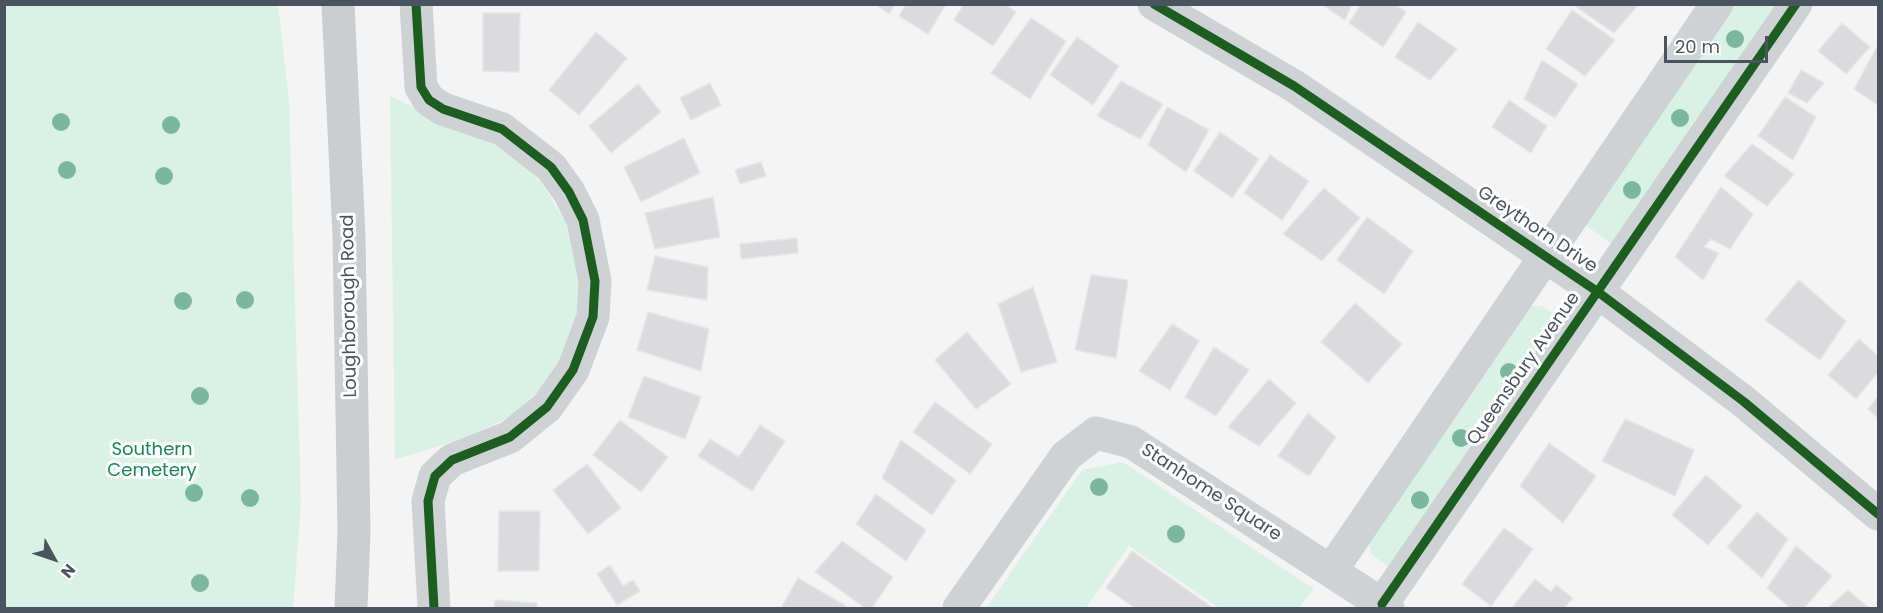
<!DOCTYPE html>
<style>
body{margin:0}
#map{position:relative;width:1883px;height:613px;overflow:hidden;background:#f4f4f4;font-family:Poppins,sans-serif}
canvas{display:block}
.frame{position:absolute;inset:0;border:6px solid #4a5360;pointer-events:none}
.north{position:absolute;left:24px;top:529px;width:60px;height:60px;-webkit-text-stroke:4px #fff;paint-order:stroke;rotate:130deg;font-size:16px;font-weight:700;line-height:24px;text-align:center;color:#4a5360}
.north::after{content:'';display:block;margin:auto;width:21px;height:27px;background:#4a5360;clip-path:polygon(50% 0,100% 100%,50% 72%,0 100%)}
.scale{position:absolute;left:1664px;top:36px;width:104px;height:27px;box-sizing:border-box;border:3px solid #4a5360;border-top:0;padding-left:8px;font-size:18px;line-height:21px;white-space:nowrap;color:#4a5360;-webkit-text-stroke:4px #fff;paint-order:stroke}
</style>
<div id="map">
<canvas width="1883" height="613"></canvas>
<div class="frame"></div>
<div class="north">N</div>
<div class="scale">20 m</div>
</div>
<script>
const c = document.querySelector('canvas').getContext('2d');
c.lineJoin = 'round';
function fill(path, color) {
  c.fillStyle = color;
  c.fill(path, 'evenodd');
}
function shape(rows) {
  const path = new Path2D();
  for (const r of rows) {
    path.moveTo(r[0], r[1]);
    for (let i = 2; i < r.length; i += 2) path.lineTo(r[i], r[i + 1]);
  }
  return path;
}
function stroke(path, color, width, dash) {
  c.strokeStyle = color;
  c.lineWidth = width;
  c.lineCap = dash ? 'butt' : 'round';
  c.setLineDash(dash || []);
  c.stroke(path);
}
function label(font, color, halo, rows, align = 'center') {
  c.font = font + ' Poppins,sans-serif';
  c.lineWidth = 6;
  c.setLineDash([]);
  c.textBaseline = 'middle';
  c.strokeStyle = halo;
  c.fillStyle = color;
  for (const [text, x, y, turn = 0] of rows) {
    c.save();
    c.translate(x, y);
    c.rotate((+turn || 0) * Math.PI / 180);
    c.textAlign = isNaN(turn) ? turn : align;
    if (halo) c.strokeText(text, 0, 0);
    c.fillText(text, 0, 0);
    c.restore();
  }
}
const green = shape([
 [4,5,278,5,289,101,301,503,293,608,5,608],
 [1734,5,1777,5,1614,246,1584,224],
 [390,96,508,151,541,182,565,221,582,269,577,327,553,377,514,415,470,436,395,460],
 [1526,306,1542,306,1555,316,1559,331,1400,562,1387,566,1371,554,1369,542],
 [1123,462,1314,589,1299,608,1219,608,1129,546,1086,608,986,608,1082,470]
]);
const building = shape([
 [875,4,895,4,889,14,875,4],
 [906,4,946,4,928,34,899,16,906,4],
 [964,4,1005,4,1016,12,993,46,954,20,964,4],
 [1321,4,1352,4,1345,20,1321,4],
 [1361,4,1395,4,1406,12,1383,47,1349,23,1361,4],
 [1577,4,1639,4,1614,33,1575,6,1577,4],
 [1572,10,1615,40,1585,76,1546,49,1572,10],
 [483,13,520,13,519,72,483,71,483,13],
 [1031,18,1066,41,1030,99,991,73,1031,18],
 [1418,22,1457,49,1430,80,1395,57,1418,22],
 [1842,23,1870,47,1846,74,1818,51,1842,23],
 [596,32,627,58,579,115,549,90,596,32],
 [1077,37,1119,66,1093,105,1050,75,1077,37],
 [1878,45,1878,105,1854,89,1878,45],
 [1542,60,1578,84,1555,118,1524,99,1542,60],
 [1801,70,1824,83,1807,103,1788,93,1801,70],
 [1121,81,1163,104,1140,139,1097,116,1121,81],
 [710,83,721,105,691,120,680,98,710,83],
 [638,84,661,112,611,153,589,126,638,84],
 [1785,97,1816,117,1793,160,1758,136,1785,97],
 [1509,100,1547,126,1531,153,1492,127,1509,100],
 [1167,107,1209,130,1186,172,1148,145,1167,107],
 [1220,132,1259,159,1232,198,1194,171,1220,132],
 [684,138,700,173,641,202,624,167,684,138],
 [1752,144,1794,174,1767,206,1724,176,1752,144],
 [1270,155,1309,181,1282,220,1244,193,1270,155],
 [761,162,766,176,740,184,735,170,761,162],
 [1721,187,1753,214,1730,249,1711,239,1704,247,1719,253,1703,280,1675,257,1721,187],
 [1324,188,1360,218,1322,261,1283,234,1324,188],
 [713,197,720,237,655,249,645,213,713,197],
 [1367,217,1413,251,1384,294,1337,260,1367,217],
 [797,238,798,253,741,259,740,244,797,238],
 [655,256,708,267,707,300,647,290,655,256],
 [1091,275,1128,280,1116,358,1075,350,1091,275],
 [1799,280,1846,321,1820,360,1765,320,1799,280],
 [1033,287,1057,362,1021,372,998,304,1033,287],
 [1355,303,1402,344,1368,383,1321,342,1355,303],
 [648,312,709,329,701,371,637,350,648,312],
 [1172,324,1199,341,1170,390,1139,371,1172,324],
 [967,332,1011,384,976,409,935,360,967,332],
 [1859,339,1878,356,1878,372,1856,399,1828,375,1859,339],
 [1214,347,1249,370,1216,416,1185,397,1214,347],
 [644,376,701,397,685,439,628,417,644,376],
 [1269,379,1296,403,1259,446,1228,427,1269,379],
 [1878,396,1878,418,1868,409,1878,396],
 [935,402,992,444,970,474,913,432,935,402],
 [1308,413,1336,437,1309,476,1278,456,1308,413],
 [1625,419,1694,450,1675,496,1602,461,1625,419],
 [620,420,668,457,641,492,593,455,620,420],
 [760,425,785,441,752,491,698,456,710,439,739,457,760,425],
 [901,440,956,480,932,515,882,478,901,440],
 [1549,443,1596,476,1563,523,1520,486,1549,443],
 [587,464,621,508,588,534,553,490,587,464],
 [1706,475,1742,506,1708,545,1672,515,1706,475],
 [876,494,926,530,906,561,856,524,876,494],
 [499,511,540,511,539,571,498,571,499,511],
 [1757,512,1788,539,1762,578,1727,547,1757,512],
 [1504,528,1533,549,1491,606,1462,584,1504,528],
 [842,541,893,577,872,608,865,608,815,572,842,541],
 [1796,546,1832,576,1804,608,1790,608,1767,588,1796,546],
 [1132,551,1213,608,1135,608,1106,588,1132,551],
 [610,565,623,586,633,580,640,591,617,605,597,574,610,565],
 [798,578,846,606,845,608,781,608,798,578],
 [1535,579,1551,592,1556,585,1573,598,1564,608,1512,608,1535,579],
 [1848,590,1869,608,1828,608,1848,590],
 [495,600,537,603,537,608,494,608,495,600]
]);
const minor = shape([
 [416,4,421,87,429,100,443,109,502,129,551,167,569,192,583,220,595,281,593,317,573,370,547,407,510,437,452,460,435,476,428,501,434,608],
 [1154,4,1294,86,1598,292,1743,401,1878,514],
 [1331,571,1717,4],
 [1382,604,1796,4],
 [959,608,1066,456,1096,433,1131,442,1388,608]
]);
const major = shape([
 [338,4,349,236,354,532,351,608]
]);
const cycleway = shape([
 [416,4,421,87,429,100,443,109,502,129,551,167,569,192,583,220,595,281,593,317,573,370,547,407,510,437,452,460,435,476,428,501,434,608],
 [1154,4,1294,86,1598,292,1743,401,1878,514],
 [1382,604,1796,4]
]);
const trees = [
 [1735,39],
 [1680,118],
 [61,122],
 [171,125],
 [67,170],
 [164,176],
 [1632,190],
 [245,300],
 [183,301],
 [1509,372],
 [200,396],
 [1461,438],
 [1099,487],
 [194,493],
 [250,498],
 [1420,500],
 [1176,534],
 [200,583]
];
const streetNames = [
 ["Greythorn Drive",1537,230,34],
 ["Loughborough Road",350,306,-91],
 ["Queensbury Avenue",1524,369,-55],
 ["Stanhome Square",1211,493,33]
];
const parkNames = [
 ["Southern",152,450],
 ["Cemetery",152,471]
];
fill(green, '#d9f2e5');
fill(building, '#dbdbdd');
stroke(building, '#e5e6e7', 1.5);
stroke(minor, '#cfd2d5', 33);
stroke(major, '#cbced1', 33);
stroke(cycleway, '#1b5e20', 9);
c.fillStyle = '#7bb79f';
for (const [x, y] of trees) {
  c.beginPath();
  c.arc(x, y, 9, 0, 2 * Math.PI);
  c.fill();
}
label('18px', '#4a5360', '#fff', streetNames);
label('18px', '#18855a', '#fff', parkNames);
</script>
